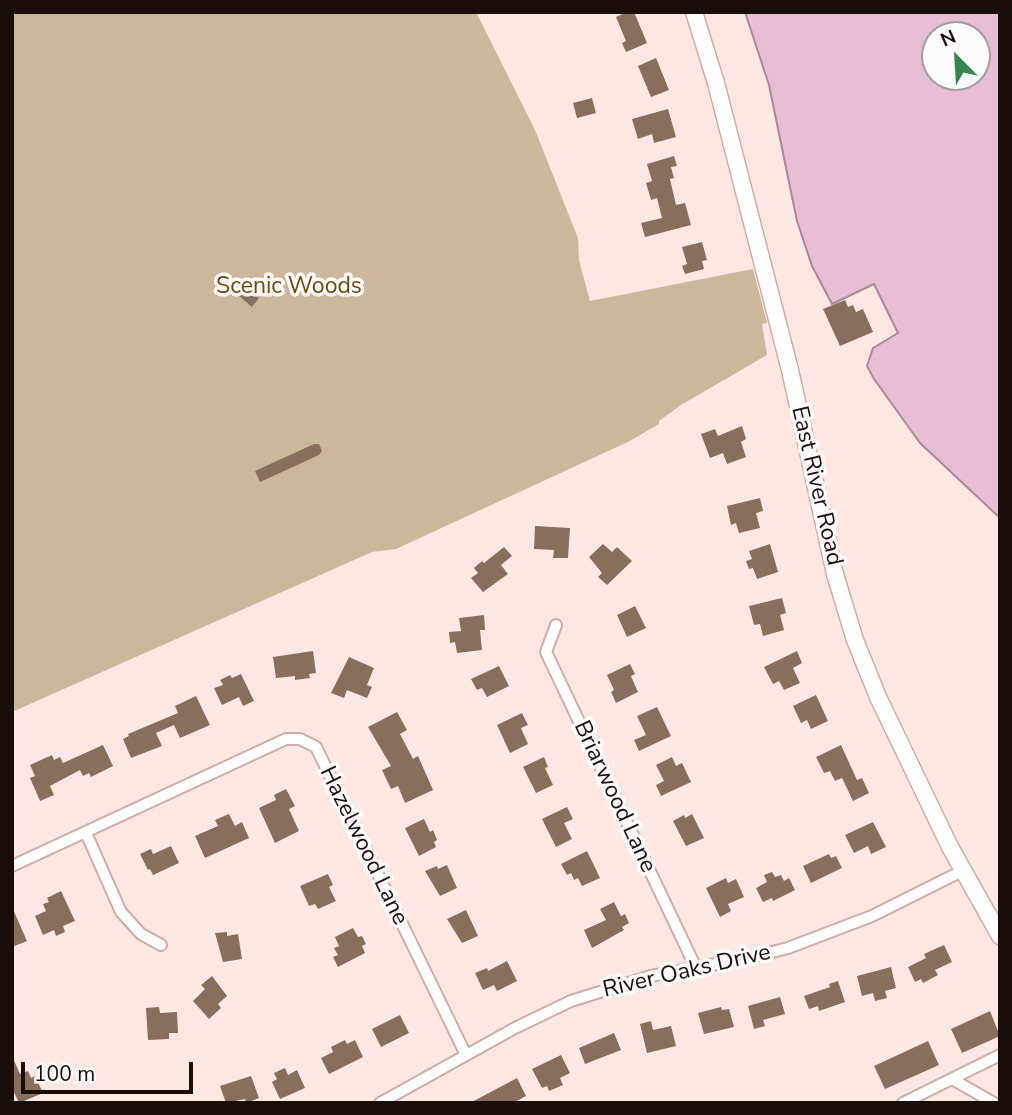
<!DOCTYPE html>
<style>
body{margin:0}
#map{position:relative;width:1012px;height:1115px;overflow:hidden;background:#ffe8e3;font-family:"Nunito Sans",sans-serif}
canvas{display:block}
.frame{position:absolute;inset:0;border:14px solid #190d0a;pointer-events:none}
.north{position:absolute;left:921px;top:21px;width:70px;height:70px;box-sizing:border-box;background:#fbfbfb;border:2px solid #a19c9b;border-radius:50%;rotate:336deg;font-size:19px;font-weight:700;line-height:28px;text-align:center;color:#190d0a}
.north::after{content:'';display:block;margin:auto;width:24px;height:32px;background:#388554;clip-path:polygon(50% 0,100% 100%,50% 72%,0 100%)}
.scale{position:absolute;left:21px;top:1062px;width:172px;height:32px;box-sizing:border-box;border:4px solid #190d0a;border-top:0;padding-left:9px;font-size:21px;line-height:24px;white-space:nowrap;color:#190d0a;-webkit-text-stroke:5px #fbfbfb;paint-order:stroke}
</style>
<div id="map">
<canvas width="1012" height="1115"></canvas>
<div class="frame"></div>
<div class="north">N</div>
<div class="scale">100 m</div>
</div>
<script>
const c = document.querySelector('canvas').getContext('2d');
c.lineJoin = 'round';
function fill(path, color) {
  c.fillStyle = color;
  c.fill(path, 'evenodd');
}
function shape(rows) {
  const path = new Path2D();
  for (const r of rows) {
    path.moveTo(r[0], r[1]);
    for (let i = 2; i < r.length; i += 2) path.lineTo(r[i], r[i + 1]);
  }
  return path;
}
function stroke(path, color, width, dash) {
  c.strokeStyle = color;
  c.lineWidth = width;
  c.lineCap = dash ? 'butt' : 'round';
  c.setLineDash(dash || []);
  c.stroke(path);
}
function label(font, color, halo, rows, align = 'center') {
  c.font = font + ' "Nunito Sans",sans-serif';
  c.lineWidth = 7;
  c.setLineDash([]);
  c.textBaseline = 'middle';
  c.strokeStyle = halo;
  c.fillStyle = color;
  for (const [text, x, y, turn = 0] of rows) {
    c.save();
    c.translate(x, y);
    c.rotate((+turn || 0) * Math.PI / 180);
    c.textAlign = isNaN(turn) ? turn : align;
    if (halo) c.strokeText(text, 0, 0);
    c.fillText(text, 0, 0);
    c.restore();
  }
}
const green = shape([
 [12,12,476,12,535,130,578,238,579,260,590,301,753,269,767,323,762,324,767,355,681,405,659,421,659,424,630,441,396,549,372,552,12,712]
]);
const water = shape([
 [745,12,1000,12,1000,518,920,443,874,379,867,366,873,348,898,333,874,284,832,304,812,266,797,221,769,85,745,12],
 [935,35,977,35,977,77,935,77,935,35]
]);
const building = shape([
 [627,12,634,12,647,43,626,52,622,43,626,41,616,17],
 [656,58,669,90,651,97,638,66],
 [592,98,596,113,577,118,573,103],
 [668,109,676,137,654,143,652,134,638,139,632,119],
 [674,156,677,166,671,167,674,178,670,179,676,205,685,203,691,225,645,237,641,223,662,218,657,198,651,200,646,183,652,181,647,164],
 [702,242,707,260,702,261,704,269,685,274,682,266,687,264,682,247],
 [252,279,260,285,253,293,259,298,252,307,239,296],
 [845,300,848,307,853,305,856,312,863,309,873,332,840,346,823,309],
 [742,426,746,439,741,442,746,457,727,464,723,453,710,458,701,434,715,429,718,436],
 [314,444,319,444,322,451,319,455,260,482,255,471],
 [760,498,763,511,756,513,760,528,739,533,736,523,731,525,727,506],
 [535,526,570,528,568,558,553,558,554,550,534,549],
 [603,544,612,552,617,547,632,561,607,585,598,577,602,573,589,557],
 [770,544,778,572,757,579,753,568,749,569,746,561,752,559,749,551],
 [504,547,512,556,501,565,508,574,483,592,471,578,478,573,474,568,482,561,484,563],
 [782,598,786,613,780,615,784,630,763,636,760,624,754,625,749,606],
 [635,606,646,628,627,637,617,615],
 [484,615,485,630,480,630,482,650,457,653,455,642,450,643,449,632,461,631,459,618],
 [313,651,316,673,309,674,310,678,295,680,295,676,276,678,273,657],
 [797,651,802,663,793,668,800,683,784,690,779,681,773,684,764,667],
 [349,657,374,668,367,685,372,687,367,698,347,690,344,698,331,693],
 [630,664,635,674,631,676,638,692,616,703,611,692,614,690,607,675],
 [499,666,509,686,487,697,482,688,477,690,471,679],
 [241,674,254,701,243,706,239,697,222,705,214,688,223,685,220,680,230,675,232,678],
 [816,695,828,721,811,729,807,720,801,723,793,706],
 [196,696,210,725,180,738,174,725,156,733,162,746,131,758,123,739,129,736,128,734,178,713,175,706],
 [657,707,671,736,639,751,634,740,646,735,637,716],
 [397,712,407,730,400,734,413,759,418,756,433,790,405,803,398,786,391,789,382,770,391,766,368,727],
 [522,713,528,725,521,728,528,744,510,753,497,725],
 [103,745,113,766,91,777,89,773,83,776,80,770,50,786,54,795,40,801,30,778,35,776,30,765,52,755,54,760,60,757,63,763],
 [841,745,857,780,862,778,869,793,853,801,842,778,835,781,830,771,824,773,816,757],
 [544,757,548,767,545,768,553,785,536,793,523,767],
 [672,757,676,766,682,763,691,782,661,796,656,785,664,781,656,765],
 [286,789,295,806,289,809,299,831,275,843,259,808,276,800,274,795],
 [567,807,573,819,564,823,572,839,556,847,542,819],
 [229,814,235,826,242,822,249,838,205,858,195,836,218,826,215,820],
 [692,814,704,838,686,846,673,821,684,815,685,818],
 [424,819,430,832,433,830,437,840,434,842,436,847,419,856,405,828],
 [873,822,886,847,871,854,868,846,854,853,845,835],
 [171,846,179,863,153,875,150,869,148,870,140,854,151,849,153,854],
 [587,851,600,878,582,886,578,878,574,880,571,873,567,875,561,864],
 [829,854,831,858,836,856,842,868,811,883,803,866],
 [447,865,457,888,440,896,425,871,437,866,438,869],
 [772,872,775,877,781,875,784,881,789,878,795,890,773,901,772,898,763,902,756,888,767,882,764,875],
 [328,874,333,885,329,887,336,901,318,909,315,904,309,906,300,886],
 [726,878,728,883,736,879,744,897,728,904,731,911,720,917,706,888],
 [61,891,75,921,63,926,65,932,56,936,54,930,43,935,35,916,46,911,43,904,49,902,47,898],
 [614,902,621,916,625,914,629,923,622,927,624,930,592,948,584,930,606,920,600,909],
 [12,907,27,941,12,947],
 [466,910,478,936,462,943,447,919],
 [353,928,358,937,362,936,366,944,362,946,365,953,338,967,333,957,338,955,334,948,339,946,335,937],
 [227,932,227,936,238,934,242,959,223,962,215,933],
 [944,945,952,962,935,970,938,975,923,983,921,979,915,982,908,967,926,958,924,954],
 [507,961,517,981,497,991,494,985,483,990,475,973,487,968,488,971],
 [891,967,896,988,885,991,887,998,875,1001,873,993,862,996,857,976],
 [212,976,227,996,218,1004,221,1008,209,1019,193,1001,205,989,201,985],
 [838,981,845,1002,819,1011,818,1006,809,1009,804,996,830,987,829,984],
 [780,997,785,1014,763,1020,765,1026,754,1029,748,1006],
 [159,1007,160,1013,177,1012,178,1033,169,1033,169,1039,148,1040,146,1008],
 [721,1007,722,1010,729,1009,734,1027,704,1034,698,1013],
 [990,1011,1000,1036,962,1053,951,1029],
 [400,1015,409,1033,381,1047,372,1029],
 [651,1021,653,1030,671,1026,676,1046,647,1053,640,1024],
 [614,1033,621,1050,585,1064,579,1048],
 [345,1040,347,1044,355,1040,363,1057,329,1074,321,1058,333,1052,331,1047],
 [928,1041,939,1065,885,1089,874,1066],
 [561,1055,570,1073,560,1078,563,1085,549,1091,547,1086,542,1088,532,1069],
 [12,1056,20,1074,28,1071,31,1078,35,1076,43,1093,19,1103,12,1088],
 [285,1068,288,1075,297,1070,305,1088,280,1099,272,1082,277,1079,274,1073],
 [251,1076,259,1098,246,1103,245,1099,226,1103,220,1086],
 [517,1078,526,1096,513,1103,470,1103]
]);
const street = shape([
 [556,625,546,652,696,968],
 [86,833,121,912,141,934,161,945],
 [12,866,286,739,300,739,316,747,466,1055],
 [952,1079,994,1103],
 [380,1103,515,1028,571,1001,651,976,748,958,788,948,872,916,962,871],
 [903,1103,1000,1055]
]);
const secondary = shape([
 [694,12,716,83,790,370,835,574,855,640,878,697,950,847,1000,936]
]);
const parkNames = [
 ["Scenic Woods",289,287]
];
const streetNames = [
 ["East River Road",816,486,77],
 ["Briarwood Lane",614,797,65],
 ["Hazelwood Lane",363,846,64],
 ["River Oaks Drive",687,972,-13]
];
fill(green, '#cbb89a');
fill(water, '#e8bed5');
stroke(water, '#aa8998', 2);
fill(building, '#896e5c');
stroke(street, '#d0aca4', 14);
stroke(secondary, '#d0aca4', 19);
stroke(street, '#fff', 10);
stroke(secondary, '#fff', 16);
label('23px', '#6a4b0a', '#fbfbfb', parkNames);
label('23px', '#190d0a', '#fbfbfb', streetNames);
</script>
